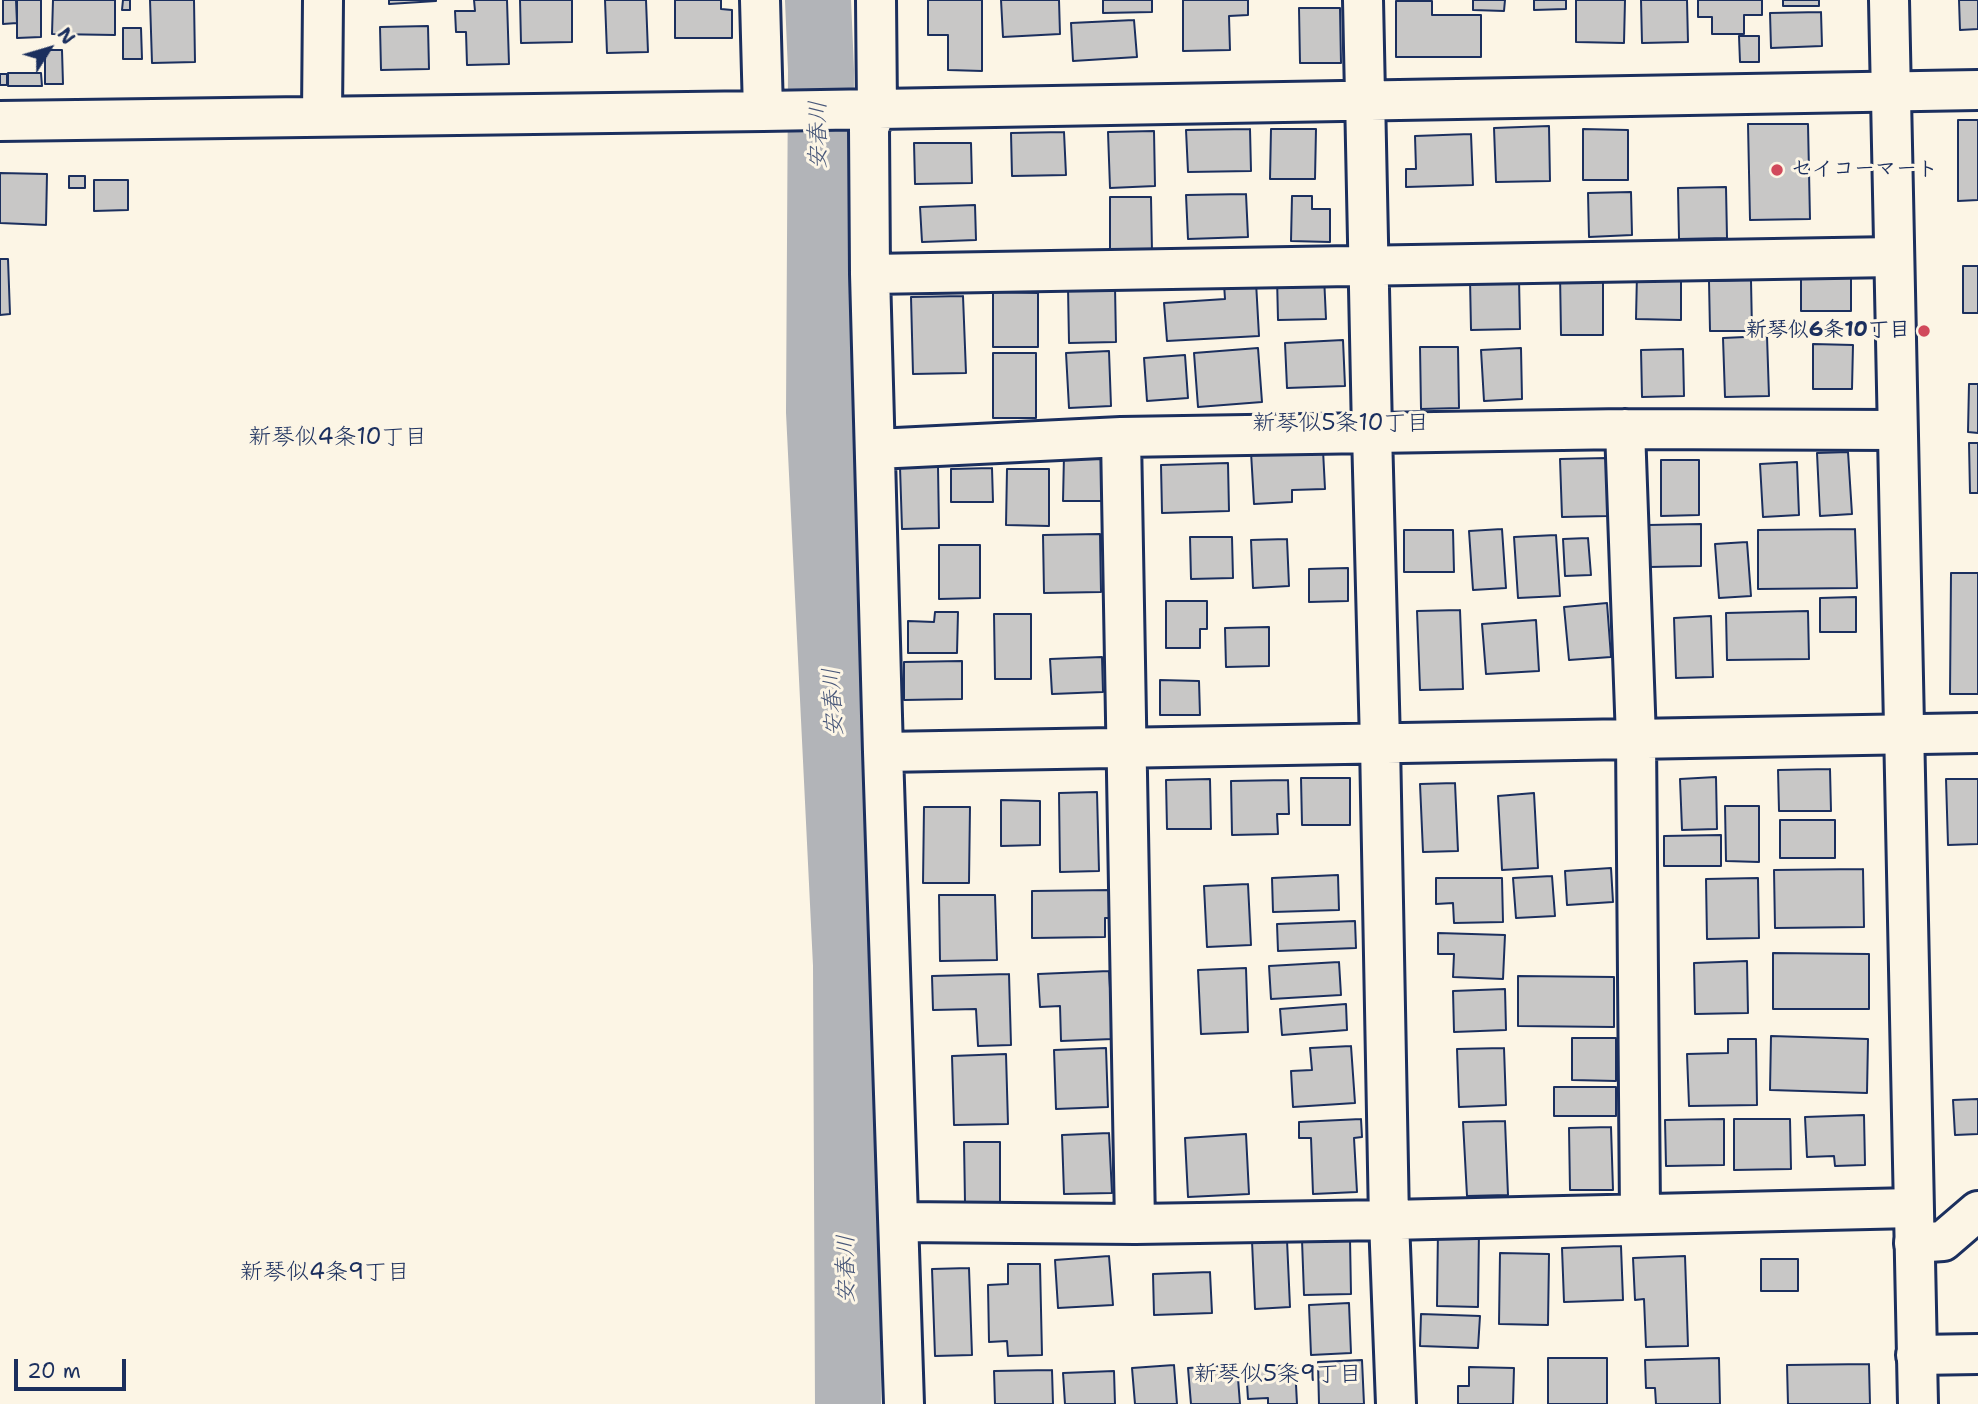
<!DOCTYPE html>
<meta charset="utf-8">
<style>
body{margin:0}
#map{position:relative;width:1978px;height:1404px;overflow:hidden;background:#fcf5e5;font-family:"Shantell Sans",sans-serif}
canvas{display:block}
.north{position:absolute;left:14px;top:14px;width:70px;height:70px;-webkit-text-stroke:5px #fcf5e5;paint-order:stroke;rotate:53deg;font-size:19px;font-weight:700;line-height:28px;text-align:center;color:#1b2f5e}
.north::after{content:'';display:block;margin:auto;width:24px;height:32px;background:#1b2f5e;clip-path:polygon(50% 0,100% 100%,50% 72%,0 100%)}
.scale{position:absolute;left:14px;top:1359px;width:112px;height:32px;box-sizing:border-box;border:4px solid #1b2f5e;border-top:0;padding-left:9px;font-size:21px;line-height:24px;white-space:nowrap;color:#1b2f5e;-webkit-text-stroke:5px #fcf5e5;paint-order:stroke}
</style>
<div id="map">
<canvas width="1978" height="1404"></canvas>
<div class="north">N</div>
<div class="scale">20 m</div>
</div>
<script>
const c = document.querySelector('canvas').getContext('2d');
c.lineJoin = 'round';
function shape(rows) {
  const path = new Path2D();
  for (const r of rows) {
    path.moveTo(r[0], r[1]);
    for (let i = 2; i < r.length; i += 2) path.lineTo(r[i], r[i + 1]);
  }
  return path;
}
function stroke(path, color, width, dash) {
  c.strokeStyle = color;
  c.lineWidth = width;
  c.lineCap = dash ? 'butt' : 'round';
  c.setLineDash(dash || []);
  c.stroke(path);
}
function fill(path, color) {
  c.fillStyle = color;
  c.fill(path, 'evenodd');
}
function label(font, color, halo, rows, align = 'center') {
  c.font = font + ' "Shantell Sans","Klee One",sans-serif';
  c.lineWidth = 6;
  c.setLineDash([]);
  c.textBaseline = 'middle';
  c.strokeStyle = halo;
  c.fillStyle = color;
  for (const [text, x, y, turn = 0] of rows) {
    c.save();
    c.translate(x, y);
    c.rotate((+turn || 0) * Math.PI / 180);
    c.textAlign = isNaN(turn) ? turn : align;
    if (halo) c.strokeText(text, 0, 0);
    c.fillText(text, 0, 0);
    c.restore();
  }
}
const river = shape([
 [818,0,821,70,819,412,846,965,848,1404]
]);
const building = shape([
 [3,0,16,0,17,23,3,24,3,0],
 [17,0,41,0,41,37,17,38,17,0],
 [53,0,115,0,115,35,52,34,53,0],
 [123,0,130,0,130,10,122,10,123,0],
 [150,0,194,0,195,62,152,63,150,0],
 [389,0,436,0,436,1,389,4,389,0],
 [474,0,507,0,509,64,467,65,466,32,456,32,455,11,475,11,474,0],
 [520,0,572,0,572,42,521,43,520,0],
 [605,0,646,0,648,52,607,53,605,0],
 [675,0,721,0,721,9,732,10,732,38,675,38,675,0],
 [928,0,982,0,982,71,948,70,948,35,928,35,928,0],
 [1001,0,1059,0,1060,34,1003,37,1001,0],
 [1103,0,1152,0,1152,12,1103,13,1103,0],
 [1183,0,1248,0,1248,15,1229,16,1230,50,1183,51,1183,0],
 [1473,0,1505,0,1504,11,1473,10,1473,0],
 [1534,0,1566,0,1566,9,1534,10,1534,0],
 [1576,0,1625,0,1624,43,1576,42,1576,0],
 [1641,0,1687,0,1688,42,1642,43,1641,0],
 [1698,0,1762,0,1762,15,1744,15,1744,34,1712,34,1712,17,1698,17,1698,0],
 [1783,0,1819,0,1819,6,1783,6,1783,0],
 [1959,0,1978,0,1978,29,1960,30,1959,0],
 [1396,1,1432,1,1432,15,1481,15,1481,57,1396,57,1396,1],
 [1299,8,1340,8,1341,63,1300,63,1299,8],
 [1821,12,1822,46,1771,48,1770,13,1821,12],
 [1134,20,1137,57,1073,61,1071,23,1134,20],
 [428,26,429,69,381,70,380,27,428,26],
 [123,28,141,28,142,59,123,59,123,28],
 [1739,36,1759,36,1759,62,1740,62,1739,36],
 [45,50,62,50,63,84,45,84,45,50],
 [8,73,41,73,42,86,8,86,8,73],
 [0,74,7,74,7,85,0,85,0,74],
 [1958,120,1978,120,1978,200,1958,201,1958,120],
 [1748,124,1808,124,1810,219,1750,220,1748,124],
 [1549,126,1550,181,1496,182,1494,128,1549,126],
 [1250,129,1251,171,1188,172,1186,130,1250,129],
 [1271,129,1316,129,1315,179,1270,179,1271,129],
 [1583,129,1628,130,1628,180,1583,180,1583,129],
 [1154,131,1155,186,1110,188,1108,132,1154,131],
 [1064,132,1066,175,1012,176,1011,133,1064,132],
 [1471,134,1473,185,1406,187,1406,169,1416,169,1415,136,1471,134],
 [914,143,971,143,972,183,915,184,914,143],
 [0,173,47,174,46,225,0,223,0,173],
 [69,176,85,176,85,188,69,188,69,176],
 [94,180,128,180,128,210,94,211,94,180],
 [1726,187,1727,238,1679,239,1678,188,1726,187],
 [1631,192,1632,235,1589,237,1588,193,1631,192],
 [1246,194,1248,237,1188,239,1186,195,1246,194],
 [1292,196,1312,196,1312,209,1330,209,1330,242,1291,241,1292,196],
 [1110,197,1151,197,1152,252,1110,253,1110,197],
 [975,205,976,240,922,242,920,207,975,205],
 [0,259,8,259,10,314,0,315,0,259],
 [1963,266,1978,266,1978,313,1963,313,1963,266],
 [1801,271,1851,271,1851,311,1801,311,1801,271],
 [1637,273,1681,273,1681,320,1636,319,1637,273],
 [1560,274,1603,274,1603,335,1561,335,1560,274],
 [1324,276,1326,319,1278,320,1277,277,1324,276],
 [1519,278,1520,329,1471,330,1470,279,1519,278],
 [1751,280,1752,331,1710,331,1709,281,1751,280],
 [1256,282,1259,336,1167,341,1164,303,1225,299,1224,284,1256,282],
 [1115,286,1116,342,1069,343,1068,287,1115,286],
 [993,292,1038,293,1038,347,993,347,993,292],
 [963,296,966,373,913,374,911,297,963,296],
 [1767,336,1769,396,1725,397,1723,338,1767,336],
 [1343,340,1345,386,1287,388,1285,343,1343,340],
 [1813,344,1853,345,1852,389,1813,389,1813,344],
 [1420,347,1458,347,1459,408,1421,409,1420,347],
 [1258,348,1262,402,1198,407,1194,353,1258,348],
 [1521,348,1522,399,1484,401,1481,350,1521,348],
 [1683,349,1684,396,1642,397,1641,350,1683,349],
 [1109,351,1111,406,1069,408,1066,353,1109,351],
 [993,353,1036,353,1036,418,993,418,993,353],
 [1185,355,1188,398,1147,401,1144,358,1185,355],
 [1969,384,1978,384,1978,433,1968,432,1969,384],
 [1969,443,1978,443,1978,493,1970,493,1969,443],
 [1323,450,1325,489,1292,490,1292,502,1254,504,1251,452,1323,450],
 [1848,452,1852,514,1820,516,1817,453,1848,452],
 [1064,455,1104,455,1104,501,1063,501,1064,455],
 [1607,458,1608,516,1562,517,1560,459,1607,458],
 [1661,460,1699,460,1699,515,1661,516,1661,460],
 [1797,462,1799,515,1763,517,1760,464,1797,462],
 [1228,463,1229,511,1162,513,1161,465,1228,463],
 [938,466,939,528,902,529,900,467,938,466],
 [992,468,993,502,951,502,951,469,992,468],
 [1007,469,1049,469,1049,526,1006,525,1007,469],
 [1701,524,1701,566,1649,567,1648,525,1701,524],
 [1502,529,1506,588,1473,590,1469,531,1502,529],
 [1855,529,1857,588,1758,589,1758,530,1855,529],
 [1404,530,1453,530,1454,572,1404,572,1404,530],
 [1100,534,1101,592,1044,593,1043,535,1100,534],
 [1556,535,1560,596,1518,598,1514,537,1556,535],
 [1190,537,1232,537,1233,578,1191,579,1190,537],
 [1588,538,1591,575,1565,576,1563,539,1588,538],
 [1287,539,1289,586,1253,588,1251,540,1287,539],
 [1747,542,1751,596,1719,598,1715,544,1747,542],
 [939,545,980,545,980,598,939,599,939,545],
 [1348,568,1348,601,1309,602,1309,569,1348,568],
 [1951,573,1978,573,1978,694,1950,694,1951,573],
 [1856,597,1856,632,1820,632,1820,598,1856,597],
 [1166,601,1207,601,1207,629,1200,629,1200,648,1166,648,1166,601],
 [1607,603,1611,657,1569,660,1564,607,1607,603],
 [1460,610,1463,689,1420,690,1417,611,1460,610],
 [1808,611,1809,659,1727,660,1726,613,1808,611],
 [935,612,958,612,957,653,908,653,908,621,934,622,935,612],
 [994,614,1031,614,1031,679,995,679,994,614],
 [1711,616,1713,677,1676,678,1674,618,1711,616],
 [1536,620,1539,671,1486,674,1482,624,1536,620],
 [1269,627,1269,666,1226,667,1225,628,1269,627],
 [1102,657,1103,692,1052,694,1050,659,1102,657],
 [962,661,962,699,904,700,904,662,962,661],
 [1160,680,1199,681,1200,715,1160,715,1160,680],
 [1830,769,1831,811,1779,811,1778,770,1830,769],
 [1716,777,1717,829,1682,830,1680,779,1716,777],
 [1301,778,1350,778,1350,825,1302,825,1301,778],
 [1210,779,1211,829,1167,829,1166,780,1210,779],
 [1946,779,1978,779,1978,844,1948,845,1946,779],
 [1288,780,1289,814,1277,814,1278,834,1232,835,1231,781,1288,780],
 [1455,783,1458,851,1423,852,1420,784,1455,783],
 [1097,792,1099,871,1060,872,1059,793,1097,792],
 [1534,793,1538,868,1502,870,1498,796,1534,793],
 [1001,800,1040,801,1040,845,1001,846,1001,800],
 [1725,806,1759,806,1759,862,1726,861,1725,806],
 [924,807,970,807,969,883,923,883,924,807],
 [1780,820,1835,820,1835,858,1780,858,1780,820],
 [1721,835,1721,866,1664,866,1664,836,1721,835],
 [1611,868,1613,902,1567,905,1565,871,1611,868],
 [1863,869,1864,927,1775,928,1774,870,1863,869],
 [1338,875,1339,910,1273,912,1272,878,1338,875],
 [1552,876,1555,916,1516,918,1513,878,1552,876],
 [1436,878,1502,878,1503,922,1454,923,1453,903,1436,904,1436,878],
 [1758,878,1759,938,1707,939,1706,879,1758,878],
 [1248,884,1251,945,1207,947,1204,886,1248,884],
 [1113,890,1113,918,1105,918,1105,937,1032,938,1032,891,1113,890],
 [939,895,995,895,997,960,940,961,939,895],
 [1355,921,1356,948,1278,951,1277,924,1355,921],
 [1438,933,1505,935,1503,979,1453,977,1454,954,1438,954,1438,933],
 [1773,953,1869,954,1869,1009,1773,1009,1773,953],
 [1747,961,1748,1013,1695,1014,1694,963,1747,961],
 [1339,962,1341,995,1271,999,1269,966,1339,962],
 [1246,968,1248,1032,1201,1034,1198,970,1246,968],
 [1109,971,1113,1039,1061,1041,1060,1006,1040,1007,1038,974,1109,971],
 [1009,974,1011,1045,978,1046,976,1009,933,1010,932,976,1009,974],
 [1518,976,1614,977,1614,1027,1518,1026,1518,976],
 [1505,989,1506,1030,1454,1032,1453,991,1505,989],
 [1346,1004,1347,1030,1282,1035,1280,1009,1346,1004],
 [1771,1036,1868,1039,1867,1093,1770,1090,1771,1036],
 [1572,1038,1616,1038,1616,1081,1572,1080,1572,1038],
 [1728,1039,1756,1039,1757,1105,1689,1106,1687,1054,1728,1053,1728,1039],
 [1351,1046,1355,1103,1293,1107,1291,1071,1312,1070,1310,1048,1351,1046],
 [1106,1048,1108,1107,1056,1109,1054,1050,1106,1048],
 [1504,1048,1506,1105,1459,1107,1457,1049,1504,1048],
 [1006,1054,1008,1124,954,1125,952,1056,1006,1054],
 [1554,1087,1616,1087,1616,1116,1554,1116,1554,1087],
 [1978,1099,1978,1134,1955,1135,1953,1100,1978,1099],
 [1864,1115,1865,1165,1835,1166,1834,1156,1807,1157,1805,1117,1864,1115],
 [1361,1119,1362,1137,1354,1138,1357,1192,1313,1194,1311,1138,1299,1138,1299,1122,1361,1119],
 [1724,1119,1724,1165,1666,1166,1665,1120,1724,1119],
 [1734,1119,1790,1119,1791,1169,1734,1170,1734,1119],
 [1505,1121,1508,1195,1467,1196,1463,1122,1505,1121],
 [1611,1127,1613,1190,1570,1190,1569,1128,1611,1127],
 [1109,1133,1112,1193,1064,1194,1062,1135,1109,1133],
 [1246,1134,1249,1194,1188,1197,1185,1138,1246,1134],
 [964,1142,1000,1142,1000,1203,965,1203,964,1142],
 [1438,1229,1479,1230,1478,1307,1437,1306,1438,1229],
 [1350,1239,1351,1294,1304,1295,1302,1240,1350,1239],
 [1287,1240,1290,1307,1255,1309,1252,1241,1287,1240],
 [1621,1246,1623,1300,1564,1302,1562,1248,1621,1246],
 [1500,1253,1549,1254,1548,1325,1499,1324,1500,1253],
 [1109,1256,1113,1305,1058,1308,1055,1260,1109,1256],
 [1685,1256,1688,1346,1646,1347,1644,1299,1635,1300,1633,1258,1685,1256],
 [1761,1259,1798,1259,1798,1291,1761,1291,1761,1259],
 [1008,1264,1040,1264,1042,1355,1008,1356,1007,1341,989,1342,988,1285,1008,1284,1008,1264],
 [969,1268,972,1355,935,1356,932,1269,969,1268],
 [1210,1272,1212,1313,1154,1315,1153,1274,1210,1272],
 [1349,1303,1351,1353,1311,1355,1309,1305,1349,1303],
 [1421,1314,1480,1316,1478,1348,1420,1346,1421,1314],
 [1548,1358,1607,1358,1607,1404,1548,1404,1548,1358],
 [1719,1358,1720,1404,1656,1404,1655,1388,1646,1388,1645,1360,1719,1358],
 [1362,1360,1364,1404,1319,1404,1318,1362,1362,1360],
 [1869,1364,1870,1404,1788,1404,1787,1365,1869,1364],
 [1174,1365,1177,1404,1135,1404,1132,1368,1174,1365],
 [1237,1365,1240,1404,1191,1404,1188,1368,1237,1365],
 [1295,1365,1297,1404,1268,1404,1268,1398,1248,1399,1246,1368,1295,1365],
 [1469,1367,1514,1368,1513,1404,1458,1404,1458,1386,1469,1386,1469,1367],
 [1052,1370,1053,1404,995,1404,994,1371,1052,1370],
 [1114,1371,1115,1404,1065,1404,1063,1373,1114,1371]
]);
const street = shape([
 [760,0,763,111],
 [876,0,877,109,869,128,870,274,883,752,904,1404],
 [1363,0,1372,432,1380,743,1389,1220,1396,1404],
 [322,116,323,0],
 [0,121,763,111,1978,90],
 [870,274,1894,257],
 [1625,429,1636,739,1640,1213],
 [1121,437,1135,1224],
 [876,449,1121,437,1625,429,1897,430],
 [883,752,1978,733],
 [899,1222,1135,1224,1389,1220,1913,1208],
 [1914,1243,1943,1241,1978,1211],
 [1916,1355,1978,1354]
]);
const secondary = shape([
 [1889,0,1918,1404]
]);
const markers = [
 [1777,170,7,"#d1495b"],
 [1924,331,7,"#d1495b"]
];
const poiNames = [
 ["セイコーマート",1791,170],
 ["新琴似6条10丁目",1910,331,"right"]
];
const waterNames = [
 ["安春川",819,135,-90],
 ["安春川",834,702,-93],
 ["安春川",847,1269,-90]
];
const neighbourhoodNames = [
 ["新琴似5条10丁目",1341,424],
 ["新琴似4条10丁目",338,438],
 ["新琴似4条9丁目",325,1273],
 ["新琴似5条9丁目",1278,1375]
];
stroke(river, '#b2b4b8', 66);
fill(building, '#c8c7c6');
stroke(building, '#1b2f5e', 2);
stroke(street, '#1b2f5e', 44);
stroke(secondary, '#1b2f5e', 44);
stroke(street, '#fcf5e5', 38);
stroke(secondary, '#fcf5e5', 38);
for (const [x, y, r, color] of markers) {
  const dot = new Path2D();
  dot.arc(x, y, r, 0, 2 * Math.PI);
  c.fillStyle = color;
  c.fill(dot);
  stroke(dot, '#fcf5e5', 2.5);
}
label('bold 21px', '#1b2f5e', '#fcf5e5', poiNames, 'left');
label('italic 23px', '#485779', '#fcf5e5', waterNames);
label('23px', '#1b2f5e', '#fcf5e5', neighbourhoodNames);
</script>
